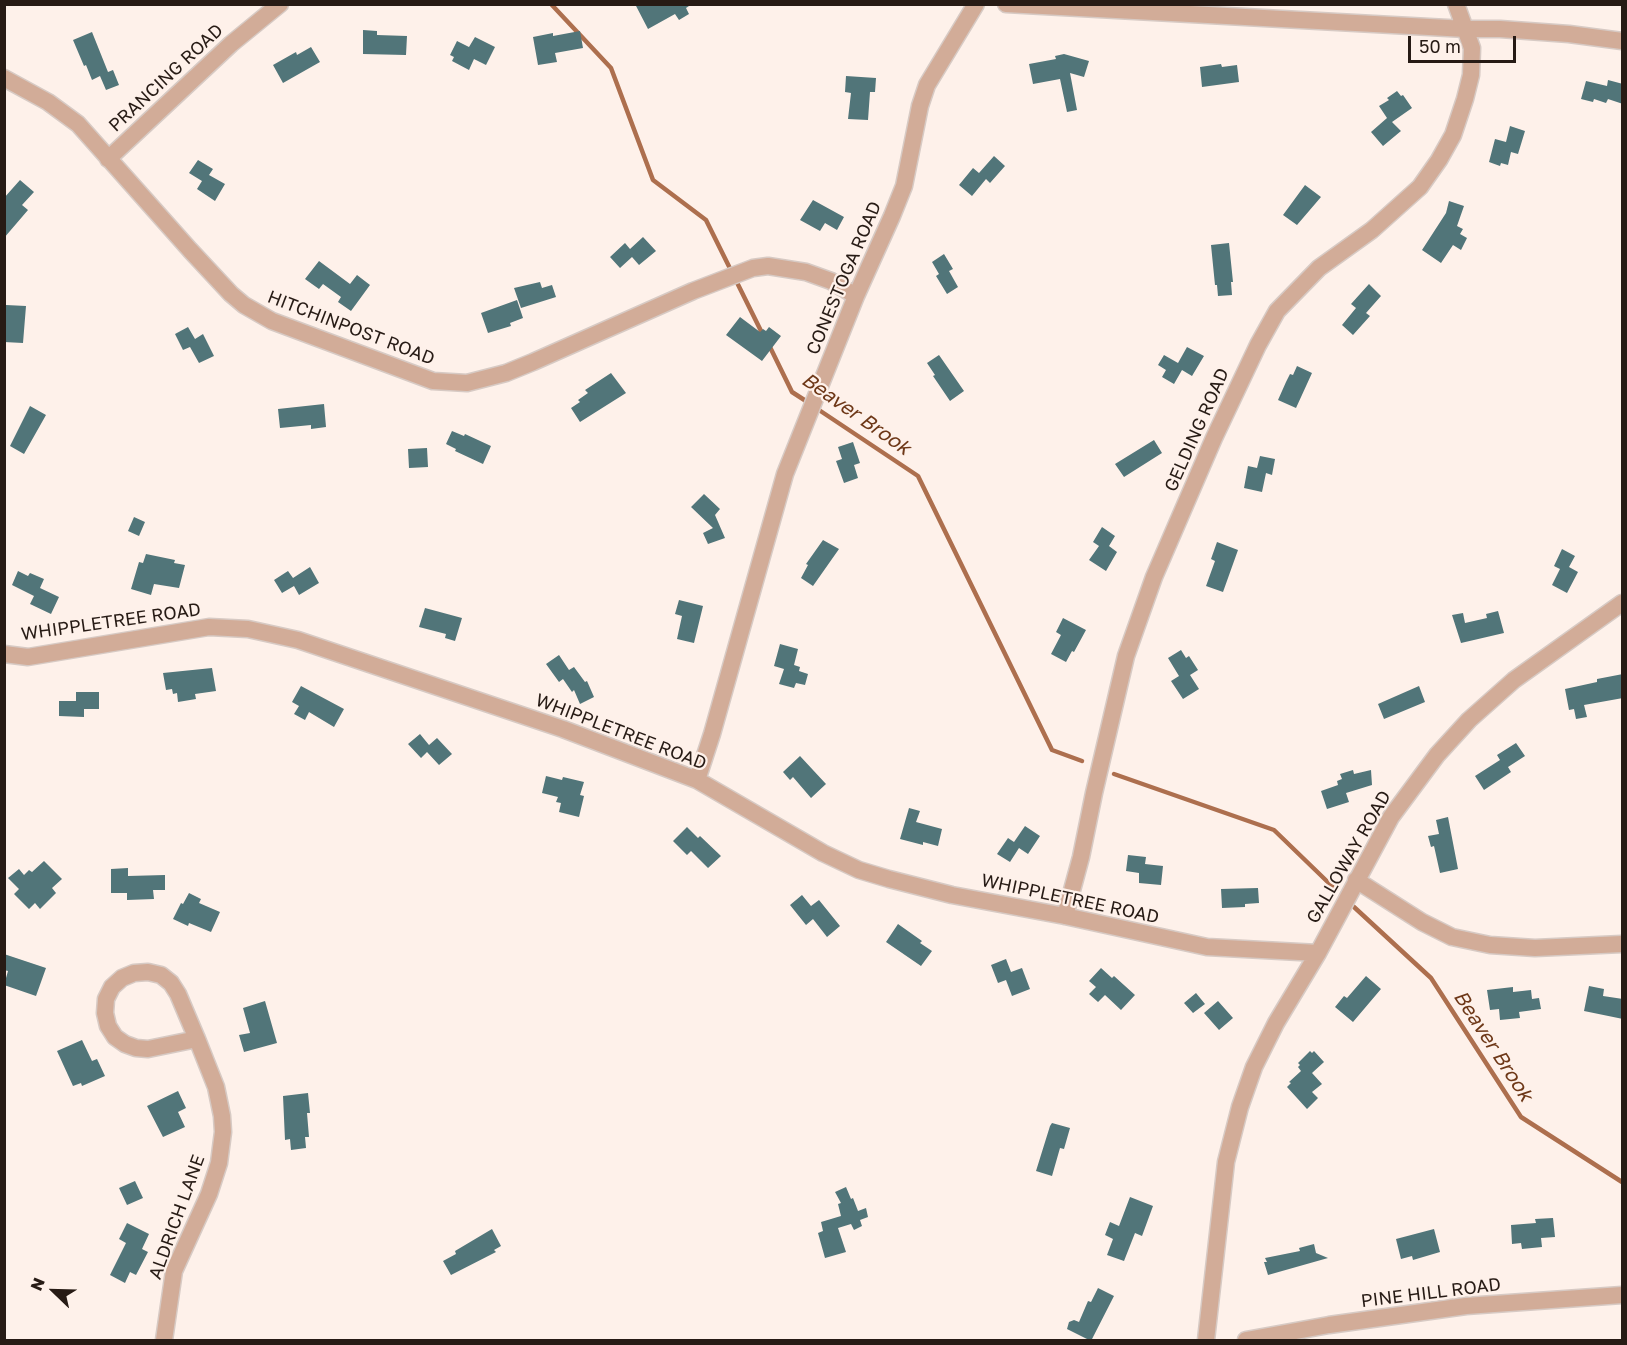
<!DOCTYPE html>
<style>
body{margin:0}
#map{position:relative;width:1627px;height:1345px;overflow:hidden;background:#fef1ea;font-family:"Golos Text",sans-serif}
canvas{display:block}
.frame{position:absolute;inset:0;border:6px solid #271b15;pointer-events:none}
.north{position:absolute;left:24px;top:1261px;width:60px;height:60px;-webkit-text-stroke:4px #fef1ea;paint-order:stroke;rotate:293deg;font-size:16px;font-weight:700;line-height:24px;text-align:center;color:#271b15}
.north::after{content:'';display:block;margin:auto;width:21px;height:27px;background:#271b15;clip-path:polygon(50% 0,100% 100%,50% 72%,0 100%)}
.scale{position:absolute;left:1408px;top:36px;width:108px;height:27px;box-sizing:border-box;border:3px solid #271b15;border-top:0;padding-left:8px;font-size:18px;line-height:21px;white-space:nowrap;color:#271b15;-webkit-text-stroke:4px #fef1ea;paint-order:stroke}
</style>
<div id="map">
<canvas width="1627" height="1345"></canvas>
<div class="frame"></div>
<div class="north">N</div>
<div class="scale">50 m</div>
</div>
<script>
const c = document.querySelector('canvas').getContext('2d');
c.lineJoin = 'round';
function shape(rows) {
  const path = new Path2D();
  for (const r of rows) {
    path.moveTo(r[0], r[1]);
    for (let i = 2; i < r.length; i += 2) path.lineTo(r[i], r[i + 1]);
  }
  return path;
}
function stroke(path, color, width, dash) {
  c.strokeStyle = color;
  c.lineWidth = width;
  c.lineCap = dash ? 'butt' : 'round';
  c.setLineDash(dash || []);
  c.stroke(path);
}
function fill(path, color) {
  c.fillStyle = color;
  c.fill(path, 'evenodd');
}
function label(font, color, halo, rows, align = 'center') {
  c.font = font + ' "Golos Text",sans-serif';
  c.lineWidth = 4.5;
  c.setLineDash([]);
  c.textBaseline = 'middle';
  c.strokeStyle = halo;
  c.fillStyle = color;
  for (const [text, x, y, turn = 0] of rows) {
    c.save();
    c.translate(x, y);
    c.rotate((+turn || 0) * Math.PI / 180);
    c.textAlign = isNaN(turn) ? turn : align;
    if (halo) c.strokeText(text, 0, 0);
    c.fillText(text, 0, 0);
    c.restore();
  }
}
const stream = shape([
 [551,4,611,68,653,180,706,220,763,335],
 [769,345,792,392,809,403],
 [816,408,918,476,1052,750,1082,761],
 [1114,774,1274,830,1336,890],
 [1354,907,1431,978,1521,1117,1622,1182]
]);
const building = shape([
 [635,4,692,4,686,8,689,14,679,20,675,14,648,29],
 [363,30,377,31,377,35,407,36,406,55,363,54],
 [580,31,583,48,555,53,557,62,538,65,533,37,553,33,553,36],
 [92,32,108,72,113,70,119,85,106,90,100,76,92,80,86,65,84,66,73,40],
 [475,37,495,47,486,65,474,59,469,70,452,61,454,57,450,55,457,41,469,47],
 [311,47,320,62,283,83,273,65,296,52,297,55],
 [1064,54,1089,61,1084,77,1070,73,1077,110,1067,112,1060,79,1033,84,1029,64,1056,59,1055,56],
 [1221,64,1222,67,1237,65,1239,82,1202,87,1200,67],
 [846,76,876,78,875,92,870,92,868,120,848,119,851,93,845,92],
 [1608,80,1623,84,1623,104,1608,99,1606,103,1594,99,1593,102,1581,99,1586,81,1607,86],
 [1397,91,1401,96,1403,95,1412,108,1392,122,1401,131,1383,146,1371,132,1387,118,1379,106,1389,100,1387,98],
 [1510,126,1525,131,1518,154,1511,152,1508,165,1501,163,1500,166,1489,162,1495,139,1506,142],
 [994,156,1005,166,990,183,986,179,972,196,959,185,973,168,979,173],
 [198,160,213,169,209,175,225,184,215,201,197,189,202,181,189,173],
 [20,180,34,192,22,205,28,210,4,238,4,198],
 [1305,185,1321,197,1297,225,1283,215],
 [813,200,844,217,837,230,825,223,820,231,800,220],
 [1449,201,1464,206,1457,226,1463,229,1460,234,1467,238,1461,250,1453,245,1441,263,1422,250,1446,213],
 [643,237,656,251,639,265,632,257,620,268,610,257,625,243,630,249],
 [1229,243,1233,282,1231,282,1232,295,1218,296,1217,285,1215,285,1211,245],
 [944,254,953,269,949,271,958,287,947,294,936,276,939,274,932,262],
 [319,261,350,284,357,275,370,285,351,311,338,302,341,297,323,284,319,289,305,279],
 [540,282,542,288,552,285,556,297,521,308,514,288],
 [1369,284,1381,296,1366,313,1370,316,1353,335,1342,325,1356,308,1351,304],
 [517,300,523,318,510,323,511,326,488,333,481,313],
 [6,305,26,306,23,343,4,342],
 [740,317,760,332,763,329,766,331,769,327,781,336,762,361,726,335],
 [188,327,195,339,203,334,214,356,199,363,190,347,183,350,175,334],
 [1187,347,1204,356,1192,376,1182,370,1174,384,1162,377,1166,370,1158,365,1164,355,1178,363],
 [939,355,964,391,950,401,933,376,935,375,927,363],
 [1297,366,1312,373,1296,408,1278,400,1286,382,1290,374,1293,375],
 [611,373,626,393,580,422,571,408,580,402,578,400,588,393,585,390],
 [324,404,326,427,311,429,311,425,280,428,278,409],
 [30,406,46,415,24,454,10,446],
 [452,431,464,436,465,434,491,446,483,464,455,451,456,449,446,444],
 [1154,440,1162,453,1124,477,1115,464],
 [853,442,860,463,854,465,858,478,844,483,836,461,842,459,838,447],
 [427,448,428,467,409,468,408,449],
 [1260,456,1275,459,1272,475,1266,473,1262,492,1244,488,1248,466,1257,468],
 [704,494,720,509,715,515,725,538,708,544,703,533,713,528,691,507],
 [134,517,145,522,139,536,128,531],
 [1102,527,1115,536,1109,546,1117,552,1106,571,1089,560,1099,546,1093,542],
 [823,540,839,549,813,586,801,578,808,565,806,564],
 [1217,542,1238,550,1223,592,1206,586,1215,561,1211,559],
 [1562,549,1575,556,1569,567,1578,572,1567,593,1552,585,1560,569,1554,566],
 [146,554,175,560,174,563,185,565,179,588,154,584,151,595,131,589,139,562,143,563],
 [310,567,319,583,299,595,294,586,282,593,274,580,288,571,293,578],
 [18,571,28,576,30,573,44,579,40,588,59,597,51,614,30,604,34,596,12,585],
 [679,600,703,606,694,643,677,639,682,616,675,614],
 [425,608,462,618,455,641,445,638,446,634,419,627],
 [1498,611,1504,633,1461,643,1452,615,1463,613,1465,623,1487,618,1486,614],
 [1063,618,1086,630,1074,652,1072,651,1066,662,1051,654,1061,635,1056,632],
 [780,644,798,649,794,665,800,667,799,671,808,674,805,685,796,683,794,688,779,684,784,669,774,666],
 [1181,650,1186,658,1189,656,1198,670,1190,675,1199,689,1183,699,1171,681,1179,676,1168,658],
 [559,655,569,670,574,667,585,682,587,681,594,697,580,704,574,690,572,692,563,679,559,682,546,664],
 [212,668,216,691,195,694,196,699,178,702,177,693,173,694,172,689,166,690,163,673],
 [1623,674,1623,698,1584,705,1587,717,1576,719,1574,709,1569,710,1565,689,1597,682,1597,679],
 [301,686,344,709,334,727,309,712,305,720,294,714,299,706,292,702],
 [1419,686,1425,702,1384,719,1378,704],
 [76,692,99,692,99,709,84,709,84,717,59,716,59,701,76,701],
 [420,734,429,745,437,738,452,754,439,765,427,752,421,758,408,744],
 [1516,743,1525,756,1508,767,1511,772,1484,790,1475,776,1500,760,1497,755],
 [800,756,826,784,811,798,793,777,790,780,783,772],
 [1353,770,1354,774,1371,770,1372,785,1346,793,1349,802,1327,809,1321,791,1338,785,1337,781,1342,779,1340,774],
 [546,776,562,780,563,777,584,782,580,795,584,796,579,817,559,812,561,803,556,802,558,797,542,793],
 [909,808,920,811,916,822,942,829,938,846,923,842,923,845,900,839],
 [1448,817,1458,869,1440,873,1434,846,1431,847,1428,836,1439,834,1436,820],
 [1025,826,1040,836,1028,854,1019,848,1010,862,997,854,1008,838,1014,842],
 [687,827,698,838,700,836,721,856,708,868,691,851,687,855,673,841],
 [1128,855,1146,857,1145,864,1163,866,1161,885,1139,883,1139,873,1126,871],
 [44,861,62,879,52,888,56,893,40,909,35,903,29,909,14,894,19,889,8,878,19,869,24,875,29,870,32,872],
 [128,868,128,876,165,875,165,890,153,890,154,899,127,900,127,893,111,893,111,869],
 [1258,888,1259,903,1245,904,1245,907,1222,908,1221,889],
 [189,893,201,899,199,903,220,912,211,932,189,923,188,926,173,919,181,903,183,904],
 [802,895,811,906,819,900,840,926,827,937,813,919,806,925,790,905],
 [898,924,922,941,920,943,932,951,921,966,886,942],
 [4,954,46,968,36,996,4,985,8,971,4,970],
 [1006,959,1011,972,1022,968,1030,989,1012,996,1006,980,998,983,991,965],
 [1101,968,1112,978,1114,976,1135,995,1121,1010,1105,995,1098,1002,1089,994,1096,987,1089,981],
 [1366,976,1381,989,1353,1022,1335,1007,1344,996,1347,998],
 [1589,986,1604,989,1603,996,1623,999,1623,1019,1584,1011],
 [1513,987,1513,992,1531,990,1532,999,1539,998,1541,1009,1519,1012,1520,1018,1500,1020,1499,1009,1490,1010,1487,990],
 [1196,993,1205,1004,1193,1013,1184,1003],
 [265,1001,277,1043,244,1052,239,1035,250,1033,243,1008],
 [1218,1001,1233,1018,1219,1030,1204,1013],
 [82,1040,92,1061,97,1059,105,1076,82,1086,81,1083,73,1086,57,1051],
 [1310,1051,1312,1053,1314,1051,1324,1062,1312,1073,1322,1084,1312,1092,1318,1098,1307,1109,1287,1087,1291,1083,1289,1082,1301,1071,1298,1067,1300,1065,1298,1063],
 [178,1091,186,1108,178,1112,185,1127,163,1137,147,1106],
 [308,1093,310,1113,307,1113,309,1137,305,1137,306,1148,291,1150,290,1139,285,1140,283,1096],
 [1052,1123,1070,1128,1064,1149,1060,1148,1052,1176,1036,1171,1050,1126],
 [135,1181,143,1198,127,1205,119,1188],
 [846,1187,851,1199,853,1198,858,1211,866,1208,868,1217,860,1220,862,1226,854,1230,851,1224,838,1228,846,1252,825,1258,818,1233,823,1231,821,1222,841,1216,838,1204,841,1203,835,1192],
 [1130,1197,1153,1206,1142,1236,1135,1233,1124,1261,1107,1255,1113,1239,1105,1235,1110,1222,1119,1226],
 [1553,1218,1555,1237,1541,1238,1542,1247,1522,1249,1521,1243,1512,1244,1511,1225,1536,1223,1535,1219],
 [127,1223,149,1234,142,1249,148,1252,136,1275,130,1272,125,1283,110,1275,126,1243,119,1239],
 [492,1229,501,1246,494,1250,496,1252,451,1275,443,1261,456,1254,455,1251],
 [1434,1229,1440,1252,1413,1260,1412,1256,1401,1259,1396,1239],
 [1314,1244,1316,1253,1328,1258,1268,1275,1264,1262,1267,1262,1265,1258,1300,1251,1299,1248],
 [1098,1288,1114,1296,1091,1341,1067,1329,1069,1322,1074,1320,1079,1322,1088,1301,1091,1302]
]);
const street = shape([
 [1006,4,1466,29,1500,29,1569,34,1622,41],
 [4,78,48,102,78,124,190,250,231,294,244,305,272,321,433,381,467,383,506,373,533,362,693,291,753,268,768,266,806,272,831,281,856,296],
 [108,159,231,44,280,4],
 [4,654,28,657,209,627,248,629,298,640,563,729,697,780,823,853,859,870,889,879,952,895,1065,916,1207,947,1318,953],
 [697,780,712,734,785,474,856,296,892,216,904,186,920,106,927,85,976,4],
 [1356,880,1422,922,1452,937,1490,945,1535,948,1622,944],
 [1065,916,1081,857,1094,793,1126,656,1154,577,1214,438,1258,345,1277,311,1319,268,1372,230,1420,187,1439,160,1453,135,1465,99,1471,75,1472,48,1456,4],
 [164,1340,174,1271,209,1194,219,1163,223,1132,222,1116,216,1087,197,1039,178,994,171,983,161,975,148,972,134,973,122,978,112,987,106,999,105,1013,108,1026,115,1037,125,1044,136,1048,148,1049,197,1039],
 [1206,1340,1226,1162,1240,1107,1254,1067,1276,1023,1318,953,1391,817,1437,755,1469,720,1514,680,1622,603],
 [1246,1340,1329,1325,1466,1306,1622,1295]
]);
const streetNames = [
 ["PRANCING ROAD",166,78,-43],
 ["CONESTOGA ROAD",844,278,-67],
 ["HITCHINPOST ROAD",351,328,21],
 ["GELDING ROAD",1197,430,-66],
 ["WHIPPLETREE ROAD",111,622,-8],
 ["WHIPPLETREE ROAD",621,732,21],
 ["GALLOWAY ROAD",1349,857,-60],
 ["WHIPPLETREE ROAD",1070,899,12],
 ["ALDRICH LANE",177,1217,-70],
 ["PINE HILL ROAD",1431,1293,-7]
];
const waterNames = [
 ["Beaver Brook",856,414,35],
 ["Beaver Brook",1493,1046,57]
];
stroke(stream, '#ad6f4e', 4.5);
fill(building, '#517579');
stroke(street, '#d7cac4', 19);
stroke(street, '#d2ac98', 16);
label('18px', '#271b15', '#fef1ea', streetNames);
label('italic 20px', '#6e3818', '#fef1ea', waterNames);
</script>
